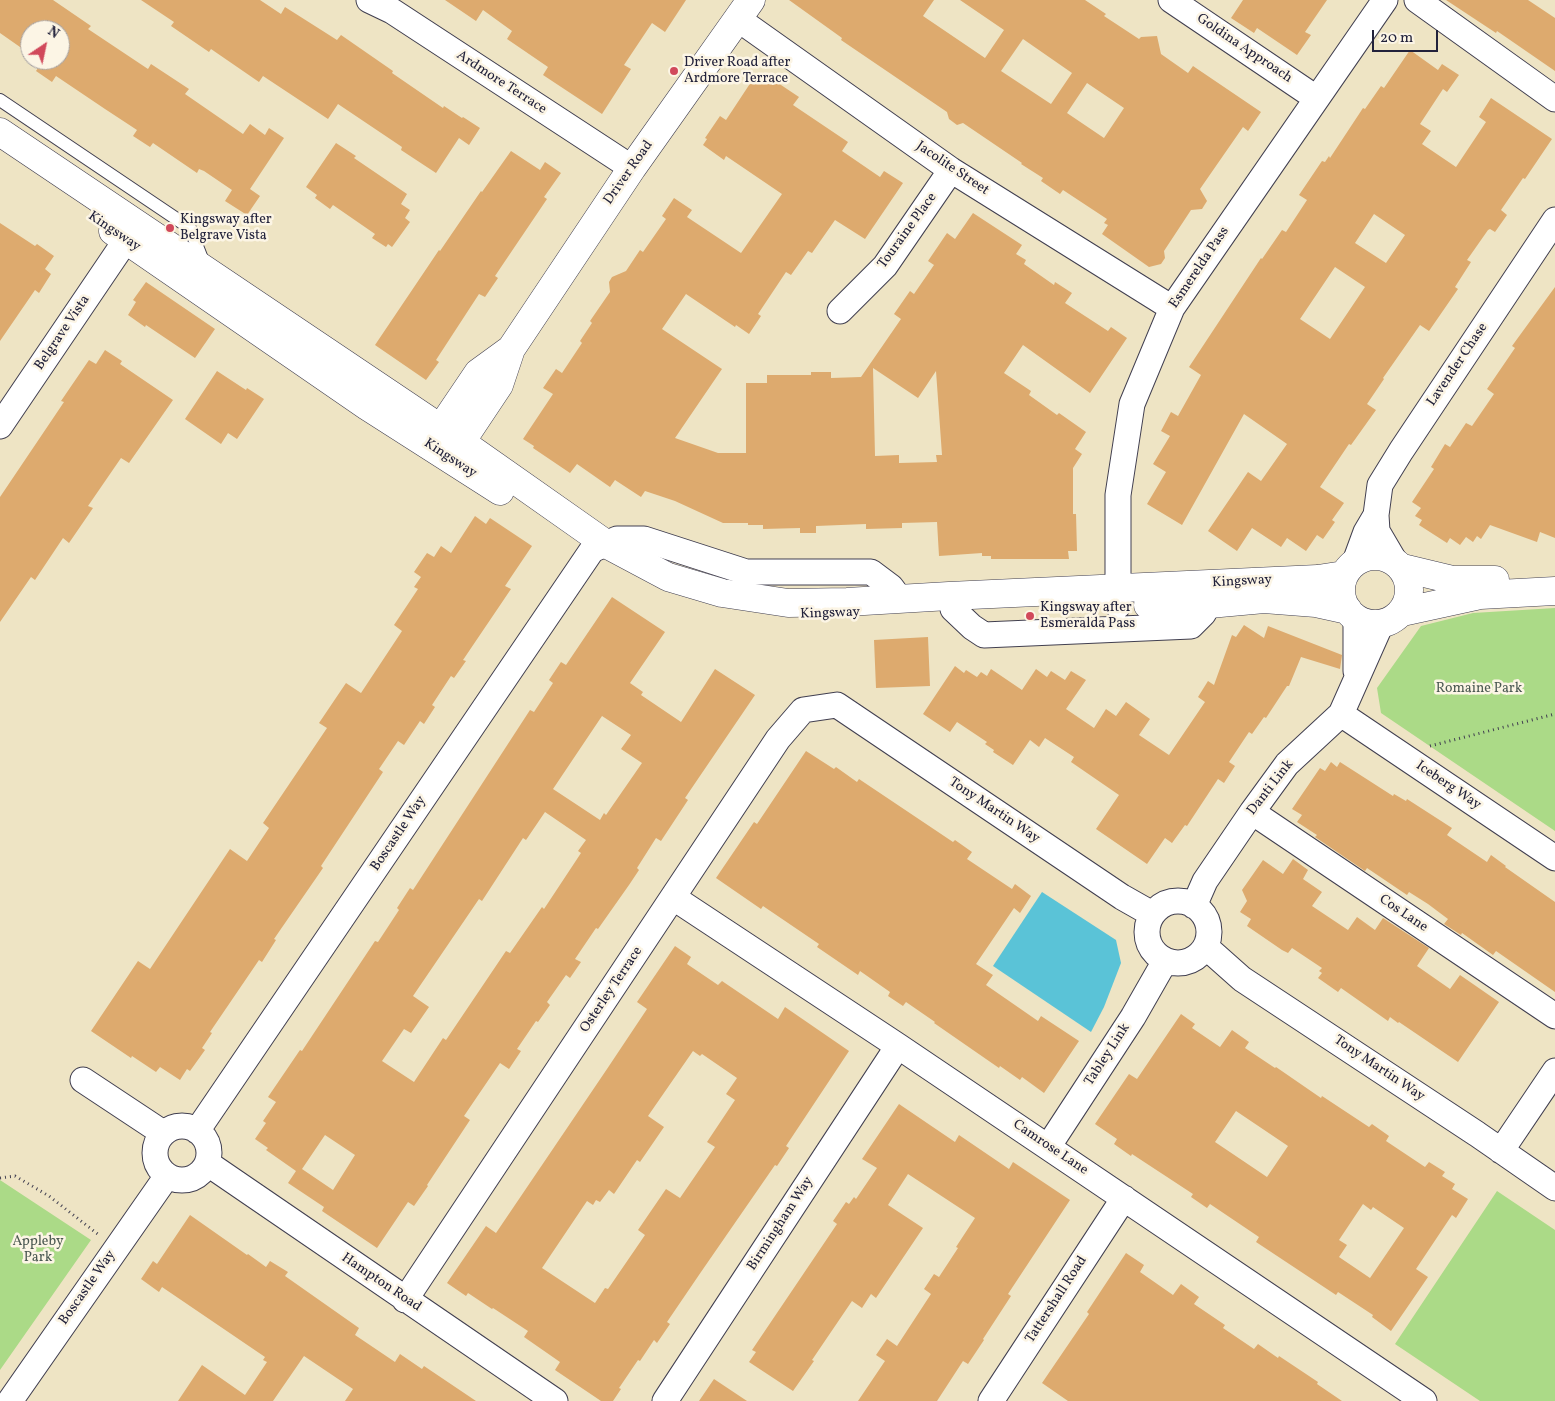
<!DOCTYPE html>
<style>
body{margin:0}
#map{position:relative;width:1555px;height:1401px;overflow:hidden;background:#eee4c4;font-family:Vollkorn,serif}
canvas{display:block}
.north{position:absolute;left:20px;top:20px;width:50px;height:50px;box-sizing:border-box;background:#fcf5e5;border:1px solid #a5a1a1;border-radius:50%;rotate:34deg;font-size:14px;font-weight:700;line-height:20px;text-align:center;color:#22223b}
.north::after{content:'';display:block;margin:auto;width:18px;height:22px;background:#d1495b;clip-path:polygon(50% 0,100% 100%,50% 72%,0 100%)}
.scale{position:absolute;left:1372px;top:30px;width:66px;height:22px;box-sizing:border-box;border:2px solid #22223b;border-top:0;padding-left:6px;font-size:15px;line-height:18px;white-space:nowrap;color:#22223b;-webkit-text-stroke:4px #fcf5e5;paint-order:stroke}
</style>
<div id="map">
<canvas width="1555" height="1401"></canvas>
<div class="north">N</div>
<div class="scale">20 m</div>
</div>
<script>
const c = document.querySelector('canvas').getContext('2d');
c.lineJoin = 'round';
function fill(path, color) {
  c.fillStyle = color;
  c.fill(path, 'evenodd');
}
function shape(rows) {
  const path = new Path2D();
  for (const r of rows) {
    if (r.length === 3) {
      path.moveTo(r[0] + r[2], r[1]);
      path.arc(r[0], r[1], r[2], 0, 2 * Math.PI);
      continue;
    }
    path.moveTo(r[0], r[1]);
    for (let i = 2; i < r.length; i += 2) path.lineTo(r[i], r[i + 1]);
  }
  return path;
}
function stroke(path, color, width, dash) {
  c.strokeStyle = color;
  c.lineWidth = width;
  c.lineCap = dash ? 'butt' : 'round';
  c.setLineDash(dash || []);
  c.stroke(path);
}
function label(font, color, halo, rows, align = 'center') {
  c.font = font + ' Vollkorn,serif';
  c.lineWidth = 5;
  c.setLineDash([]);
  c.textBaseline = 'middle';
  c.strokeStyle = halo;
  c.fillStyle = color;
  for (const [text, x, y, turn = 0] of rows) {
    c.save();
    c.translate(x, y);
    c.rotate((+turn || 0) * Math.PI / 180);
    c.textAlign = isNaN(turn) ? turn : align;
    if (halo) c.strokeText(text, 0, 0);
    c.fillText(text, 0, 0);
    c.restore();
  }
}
const green = shape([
 [1555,608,1555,831,1381,713,1377,688,1421,626,1473,613],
 [0,1180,91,1240,0,1370],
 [1497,1191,1555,1230,1555,1401,1480,1401,1395,1344]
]);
const water = shape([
 [1042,892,1116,940,1121,963,1104,1007,1091,1032,993,966]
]);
const building = shape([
 [0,0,53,0,91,26,88,29,148,69,151,64,189,89,185,94,243,134,250,124,265,135,269,128,284,138,250,189,260,196,247,215,225,201,232,190,204,171,199,169,197,173,153,143,150,147,133,136,137,130,105,109,56,76,52,82,36,71,42,62,40,60,60,60,60,30,30,30,30,54,0,33],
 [141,0,260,0,281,14,285,7,337,40,341,35,393,71,392,73,443,108,444,106,462,118,463,117,480,128,469,145,459,138,436,173,401,150,402,147,338,104,328,119,263,76,259,82,211,49,209,52,171,26,174,22],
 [445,0,686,0,665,32,652,23,624,65,631,69,602,114,543,75,548,67,507,39,512,31,483,10,476,21],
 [789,0,934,0,923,16,985,58,1004,30,960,0,1085,0,1106,14,1104,16,1139,39,1141,37,1157,36,1161,54,1188,73,1193,66,1261,112,1248,131,1243,127,1200,189,1207,201,1202,209,1191,210,1164,251,1165,258,1161,264,1149,267,1102,234,1108,225,1104,223,1107,219,1063,190,1060,194,1041,181,1043,178,1021,164,1022,163,963,123,957,125,949,119,947,112,841,40,842,38],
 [1023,39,1072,73,1051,104,1001,71],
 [1087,83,1124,108,1104,138,1067,113],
 [1243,0,1327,0,1305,32,1311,35,1297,55,1257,28,1254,33,1231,18],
 [1446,0,1528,0,1555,18,1555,71,1497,31,1496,33],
 [1410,50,1438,70,1442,64,1459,75,1447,92,1443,89,1420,124,1431,131,1422,144,1456,167,1486,122,1479,117,1491,98,1552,139,1525,179,1523,178,1501,210,1507,215,1495,232,1490,229,1488,230,1467,260,1471,262,1455,287,1458,289,1429,331,1420,325,1383,378,1384,379,1367,404,1376,410,1351,445,1349,444,1320,487,1344,503,1332,520,1335,522,1323,539,1317,535,1306,551,1287,538,1281,547,1252,528,1237,551,1208,531,1248,472,1261,481,1287,444,1244,414,1182,525,1147,504,1166,472,1153,464,1170,436,1161,431,1171,412,1178,416,1201,375,1189,367,1261,258,1262,259,1282,230,1286,232,1307,200,1299,195,1322,161,1325,162,1329,156,1330,158,1363,108,1365,109,1381,86,1384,88],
 [1374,214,1405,235,1386,263,1355,243],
 [1335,267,1365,287,1330,339,1300,319],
 [757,73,770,82,772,79,799,97,793,105,848,142,842,151,880,177,884,171,903,183,865,239,835,220,812,253,808,251,791,275,786,272,758,314,761,316,749,334,736,325,735,327,686,294,662,329,722,369,675,438,718,453,746,453,746,383,767,383,767,375,811,375,811,372,831,372,831,378,861,377,901,319,894,314,910,291,914,294,934,265,928,261,947,233,955,239,973,213,1022,245,1016,254,1026,260,1024,264,1054,285,1055,282,1072,293,1065,303,1108,331,1111,327,1127,338,1090,393,1023,345,1004,373,1031,391,1029,395,1057,415,1059,413,1086,432,1075,449,1082,454,1073,468,1073,514,1076,514,1077,551,1068,551,1069,559,991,559,991,556,982,556,982,553,939,556,937,522,902,523,902,528,866,529,866,524,816,526,816,533,800,533,800,528,763,529,763,525,748,525,748,523,723,523,675,501,645,491,641,497,615,480,610,487,577,464,570,473,533,448,534,446,523,439,553,394,543,388,556,369,562,373,582,343,580,341,592,323,590,321,610,292,609,282,612,277,626,271,640,250,643,252,666,219,662,216,674,198,692,210,687,217,741,253,782,194,726,156,724,160,703,145,707,139,705,138,720,116,726,120],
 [873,368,918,398,936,371,942,455,936,455,937,462,899,463,899,455,875,456],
 [336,143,356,156,354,158,407,194,401,204,410,210,405,218,410,222,392,247,388,244,386,247,372,238,375,234,333,205,330,209,315,198,317,195,306,187],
 [511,151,540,170,545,162,561,173,544,197,547,199,495,276,498,278,485,297,479,294,436,360,439,362,426,380,375,345,439,250,440,251,481,191,482,192],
 [0,223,35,246,37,244,54,256,45,269,51,274,39,293,35,290,0,341],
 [146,282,215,329,195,358,146,325,145,327,128,315,136,302,133,300],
 [1555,287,1555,538,1540,532,1537,542,1490,525,1481,539,1477,536,1473,542,1466,537,1460,545,1450,538,1447,543,1419,525,1422,520,1415,516,1421,508,1412,502,1434,469,1431,467,1445,444,1450,447,1466,423,1472,426,1494,394,1487,389,1515,348,1512,346],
 [105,350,122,361,120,364,173,400,129,463,121,458,88,506,93,508,69,543,63,538,35,580,31,577,0,622,0,497,64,402,61,401,89,360,96,364],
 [217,371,246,390,247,388,264,399,237,439,228,433,221,444,185,419],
 [475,516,486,524,490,518,532,546,505,586,511,589,463,660,466,661,454,678,451,676,432,705,435,707,424,724,420,721,404,745,398,741,379,769,383,772,321,866,323,868,274,939,276,940,262,962,259,960,210,1032,212,1033,202,1048,205,1050,190,1071,187,1069,180,1080,160,1067,156,1072,132,1056,131,1058,91,1031,138,961,150,969,230,849,247,861,269,828,263,823,327,728,319,723,346,683,361,693,402,631,394,625,418,589,414,587,421,577,414,572,427,553,434,557,441,546,451,553],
 [612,597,665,632,630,683,643,692,641,695,681,722,715,669,755,695,685,798,688,800,661,841,656,838,637,868,639,870,629,885,598,929,596,928,575,959,581,962,570,978,566,975,547,1002,550,1005,538,1022,536,1021,517,1049,521,1051,509,1069,500,1063,464,1116,470,1120,427,1185,428,1186,414,1206,408,1202,377,1248,322,1211,324,1207,288,1183,296,1171,266,1150,268,1148,255,1139,266,1123,263,1121,276,1102,268,1097,300,1050,302,1051,375,941,378,942,399,910,397,908,410,888,413,890,530,710,534,712,553,683,549,680,561,662,566,665],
 [602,716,631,735,621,749,642,763,606,815,604,813,600,820,553,789],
 [545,812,586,840,578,851,581,853,544,909,542,907,510,953,506,951,446,1040,443,1038,414,1082,382,1061,404,1029,411,1033,429,1007,413,996,479,899,482,901,523,838,526,840],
 [325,1135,355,1155,333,1190,302,1169],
 [1244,625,1264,638,1268,626,1342,655,1340,669,1301,657,1289,686,1287,686,1266,718,1264,717,1252,734,1249,732,1229,762,1235,766,1224,783,1218,779,1187,826,1185,825,1172,843,1165,838,1147,864,1096,829,1119,795,1071,762,1074,757,1045,738,1039,747,1030,740,1013,765,993,752,994,750,985,744,987,742,957,722,950,732,923,714,955,666,964,673,966,670,977,677,981,672,987,676,991,669,1022,690,1036,669,1047,677,1051,671,1065,680,1071,671,1086,680,1066,709,1094,728,1106,709,1116,716,1126,702,1150,719,1139,735,1169,755,1205,702,1198,697,1208,681,1214,685,1232,635,1236,637],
 [928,637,930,686,876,688,874,640],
 [806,751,834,769,836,767,857,782,859,779,953,842,955,840,972,852,967,859,1012,889,1015,884,1031,896,1020,913,1014,908,976,964,993,975,986,985,1038,1021,1041,1016,1079,1041,1044,1093,1022,1077,1020,1080,1000,1066,999,1068,934,1023,935,1022,906,1002,903,1006,888,996,890,992,860,971,858,975,817,947,819,944,763,906,761,909,716,878,754,822,757,824],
 [1331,762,1337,767,1340,762,1393,796,1394,794,1406,801,1407,799,1452,828,1447,835,1487,862,1491,855,1506,866,1505,867,1555,902,1555,992,1496,951,1493,955,1462,933,1461,935,1444,924,1448,919,1428,904,1409,892,1407,895,1367,868,1365,871,1315,837,1317,835,1297,822,1302,815,1292,809,1320,768,1325,771],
 [1293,859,1308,870,1303,879,1322,892,1312,906,1348,930,1357,917,1375,930,1383,918,1429,948,1417,966,1450,989,1460,975,1499,1002,1458,1062,1399,1022,1398,1023,1390,1017,1388,1021,1341,988,1338,992,1318,978,1322,973,1319,971,1322,968,1292,948,1288,953,1282,950,1247,926,1251,919,1240,912,1247,901,1242,890,1263,860,1283,874],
 [675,946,691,957,687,964,718,985,722,981,778,1019,785,1007,849,1051,786,1146,789,1148,777,1166,775,1165,701,1272,667,1322,670,1324,657,1343,654,1340,640,1361,638,1360,619,1388,621,1389,613,1401,601,1401,555,1370,560,1362,524,1337,528,1331,493,1308,492,1309,468,1293,466,1296,447,1283,486,1226,496,1233,607,1069,647,1009,637,1002],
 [693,1051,700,1056,702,1054,737,1078,726,1094,735,1100,707,1142,715,1147,680,1198,666,1189,638,1230,645,1235,608,1289,605,1288,595,1303,542,1268,587,1201,593,1205,596,1200,600,1202,609,1190,614,1194,637,1160,640,1162,664,1127,648,1116],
 [1181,1014,1195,1024,1192,1028,1220,1047,1232,1030,1249,1042,1245,1048,1275,1068,1276,1067,1321,1098,1322,1096,1369,1127,1372,1124,1389,1136,1386,1141,1425,1167,1429,1162,1445,1172,1442,1176,1455,1184,1452,1189,1468,1199,1456,1218,1452,1215,1416,1269,1428,1277,1391,1331,1372,1317,1373,1315,1338,1292,1336,1295,1256,1242,1259,1237,1210,1204,1207,1208,1191,1197,1193,1194,1132,1154,1131,1156,1114,1144,1117,1139,1095,1124,1129,1074,1137,1079],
 [1236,1111,1288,1146,1267,1177,1215,1142],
 [1363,1204,1371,1210,1373,1207,1404,1228,1370,1278,1339,1257,1347,1245,1339,1240],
 [899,1104,955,1142,959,1135,1009,1169,1013,1162,1070,1200,1008,1294,1011,1296,983,1339,984,1340,968,1364,963,1361,937,1401,858,1401,885,1361,876,1355,887,1339,897,1346,931,1294,924,1289,934,1274,939,1277,958,1248,956,1247,975,1218,908,1174,888,1205,923,1228,876,1298,871,1294,862,1308,852,1301,812,1360,814,1361,793,1391,749,1362,756,1352,752,1350,837,1224,833,1221,846,1202,849,1204,854,1197,856,1199,877,1168,862,1159],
 [190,1215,247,1255,248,1254,266,1267,270,1261,288,1272,285,1276,359,1328,355,1335,395,1362,400,1354,422,1369,424,1366,476,1401,345,1401,353,1389,304,1356,273,1401,178,1401,202,1365,245,1395,267,1362,263,1360,265,1357,162,1287,159,1292,141,1279,153,1261,157,1264],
 [1126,1253,1144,1265,1140,1272,1173,1295,1181,1284,1199,1297,1194,1304,1225,1325,1223,1328,1254,1349,1258,1344,1278,1358,1279,1356,1318,1382,1317,1384,1342,1401,1068,1401,1042,1383,1089,1314,1087,1312],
 [714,1379,747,1401,699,1401]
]);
const path = shape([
 [1430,746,1555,714],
 [0,1178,15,1176,49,1196,99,1235]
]);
const lane = shape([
 [0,100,190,228,204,264]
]);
const street = shape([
 [369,0,392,11,632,168],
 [1171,0,1316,98],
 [1417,0,1555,99],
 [738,19,951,170,1172,308],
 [840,311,885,266,951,170],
 [0,426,126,240],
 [1394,560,1377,531,1376,515,1380,485,1401,451,1555,220],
 [1355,562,1366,532,1376,515],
 [1118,606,1118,495,1132,404,1172,308,1385,0],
 [953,609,972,627,984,635,1191,626,1203,614,1209,604],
 [1356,618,1356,671],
 [1341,714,1555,858],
 [1252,812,1555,1016],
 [674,898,898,1046,1424,1401],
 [1178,932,31],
 [1194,906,1205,881,1252,812,1287,764,1341,714,1381,624],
 [1206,947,1242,979,1477,1134,1555,1188],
 [83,1080,163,1133],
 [182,1153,27],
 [197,1131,592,550,617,539,644,539,746,572,871,572,891,587,900,599],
 [1048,1147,1133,1017,1165,961],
 [1501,1151,1555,1071],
 [207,1163,555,1401],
 [405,1300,778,739,803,710,837,705,1122,897,1152,914],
 [10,1401,167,1176],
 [665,1401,898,1046],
 [991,1401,1124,1198]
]);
const secondary = shape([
 [0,132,461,442,606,544,668,577,722,593,788,603,847,602,949,596,1318,579,1344,575],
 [113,231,367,406,500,491],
 [430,444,478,373,511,349],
 [452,458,461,442,499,385,511,349,632,168,751,0],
 [1375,590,34],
 [1403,568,1453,580,1495,580],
 [1148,605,1209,604,1264,599,1316,603,1348,610],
 [1402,612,1480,595,1555,591]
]);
const markers = [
 [674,71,5,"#d1495b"],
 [170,228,5,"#d1495b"],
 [1030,616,5,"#d1495b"]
];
const streetNames = [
 ["Goldina Approach",1244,49,34],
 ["Ardmore Terrace",501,83,33],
 ["Jacolite Street",952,169,34],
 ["Driver Road",629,173,-55],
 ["Touraine Place",908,231,-54],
 ["Kingsway",114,232,34],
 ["Esmerelda Pass",1200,268,-56],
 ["Belgrave Vista",63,333,-56],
 ["Lavender Chase",1458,365,-56],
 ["Kingsway",450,459,33],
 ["Kingsway",1242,582,-3],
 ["Kingsway",830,614,-2],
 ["Iceberg Way",1448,786,34],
 ["Danti Link",1271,788,-52],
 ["Tony Martin Way",994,811,34],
 ["Boscastle Way",399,834,-56],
 ["Cos Lane",1403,914,34],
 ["Osterley Terrace",612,990,-56],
 ["Tabley Link",1108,1055,-57],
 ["Tony Martin Way",1379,1069,34],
 ["Camrose Lane",1050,1148,34],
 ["Birmingham Way",781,1224,-57],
 ["Hampton Road",381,1283,34],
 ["Boscastle Way",88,1288,-55],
 ["Tattershall Road",1057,1300,-57]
];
const poiNames = [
 ["Driver Road after",684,63],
 ["Ardmore Terrace",684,79],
 ["Kingsway after",180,220],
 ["Belgrave Vista",180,236],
 ["Kingsway after",1040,608],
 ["Esmeralda Pass",1040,624]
];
const parkNames = [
 ["Romaine Park",1479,689],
 ["Appleby",38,1242],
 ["Park",38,1258]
];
fill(green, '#abda87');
fill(water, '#5ac3d7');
fill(building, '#ddaa6e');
stroke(lane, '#413f50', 14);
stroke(street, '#413f50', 27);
stroke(secondary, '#413f50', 29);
stroke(path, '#413f50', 3, [1, 4]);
stroke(lane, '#fff', 12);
stroke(street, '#fff', 25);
stroke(secondary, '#fff', 28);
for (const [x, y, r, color] of markers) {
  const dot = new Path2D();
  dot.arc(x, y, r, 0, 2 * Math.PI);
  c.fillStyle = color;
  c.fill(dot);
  stroke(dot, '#fcf5e5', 2);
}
label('14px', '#22223b', '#fcf5e5', streetNames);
label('14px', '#22223b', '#fcf5e5', poiNames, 'left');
label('14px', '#4b5952', '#fcf5e5', parkNames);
</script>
